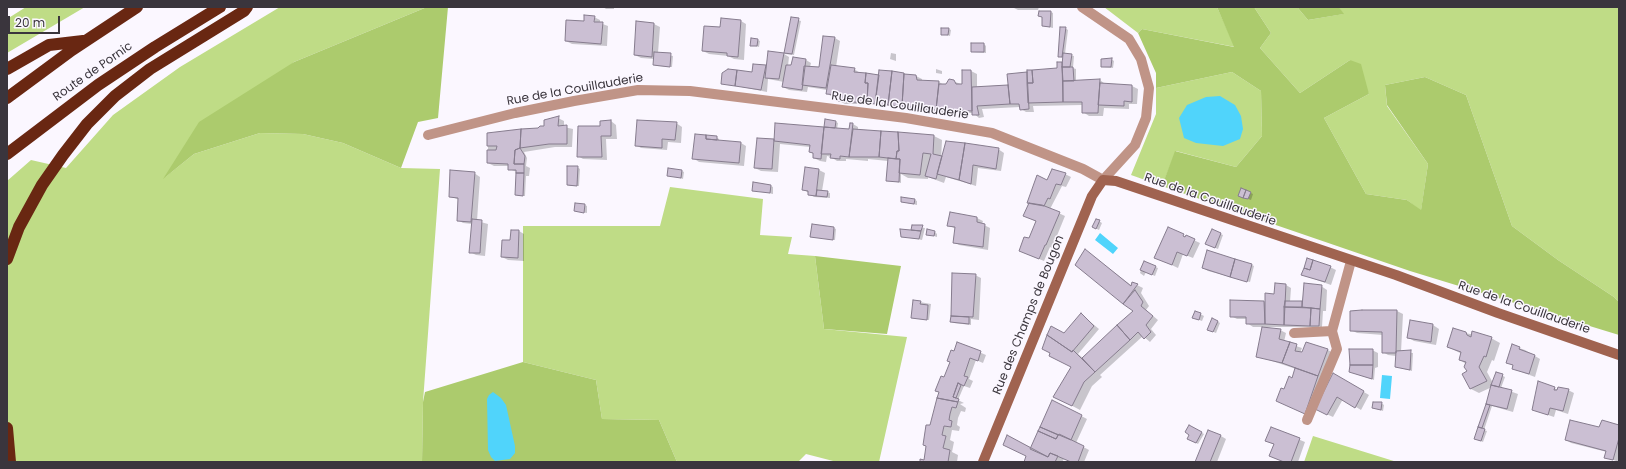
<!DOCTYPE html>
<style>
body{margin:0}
#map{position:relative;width:1626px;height:469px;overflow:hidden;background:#fbf7ff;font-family:Poppins,sans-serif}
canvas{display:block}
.frame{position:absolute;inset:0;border:8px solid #3a353d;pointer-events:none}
.scale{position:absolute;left:8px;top:16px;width:52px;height:18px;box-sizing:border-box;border:2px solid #3a353d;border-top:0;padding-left:5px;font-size:12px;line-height:14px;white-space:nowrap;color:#3a353d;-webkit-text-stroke:3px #fbf7ff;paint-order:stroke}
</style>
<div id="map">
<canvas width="1626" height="469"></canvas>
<div class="frame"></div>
<div class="scale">20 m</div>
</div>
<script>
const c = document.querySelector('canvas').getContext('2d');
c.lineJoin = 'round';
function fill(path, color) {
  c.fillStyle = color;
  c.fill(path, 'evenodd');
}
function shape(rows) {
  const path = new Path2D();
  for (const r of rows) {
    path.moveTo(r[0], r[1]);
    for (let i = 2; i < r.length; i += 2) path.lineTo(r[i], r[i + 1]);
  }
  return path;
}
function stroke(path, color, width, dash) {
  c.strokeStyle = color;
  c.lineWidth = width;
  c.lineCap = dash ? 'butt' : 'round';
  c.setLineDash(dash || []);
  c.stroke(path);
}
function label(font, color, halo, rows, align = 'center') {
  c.font = font + ' Poppins,sans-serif';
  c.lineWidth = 3;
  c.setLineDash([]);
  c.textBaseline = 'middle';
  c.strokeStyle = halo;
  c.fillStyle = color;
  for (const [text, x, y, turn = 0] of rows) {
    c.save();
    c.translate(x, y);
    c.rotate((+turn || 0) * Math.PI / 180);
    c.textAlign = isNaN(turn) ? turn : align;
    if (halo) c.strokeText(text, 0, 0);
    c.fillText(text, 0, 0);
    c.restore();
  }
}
const green = shape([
 [26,7,85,7,7,53,7,19],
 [280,7,427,7,294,62,164,178,194,154,260,133,303,134,343,143,401,168,440,169,423,402,422,462,7,462,7,181,31,160,66,168,113,115,180,67],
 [1104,7,1217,7,1235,47,1142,29,1138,33],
 [1254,7,1297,7,1308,20,1343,14,1339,7,1619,7,1619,302,1614,297,1558,260,1512,226,1466,95,1425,77,1385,85,1387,106,1428,164,1421,211,1407,200,1366,194,1324,118,1369,94,1350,60,1300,93,1260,48,1271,33],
 [1232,72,1261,91,1262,136,1236,167,1176,151,1162,186,1131,175,1156,114,1156,88],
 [670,187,763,199,760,235,792,237,788,254,815,256,824,329,907,337,879,462,837,462,806,454,798,462,677,462,659,420,602,419,596,380,523,362,523,226,660,226],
 [1313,436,1397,462,1304,462]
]);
const forest = shape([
 [427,7,448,7,438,118,418,122,401,168,343,143,303,134,260,133,194,154,163,179,199,122,294,62],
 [1217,7,1254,7,1271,33,1260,48,1300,93,1350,60,1361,64,1369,94,1324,118,1366,194,1407,200,1421,210,1428,164,1387,105,1385,85,1425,77,1466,95,1512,226,1558,260,1614,297,1619,302,1619,335,1410,271,1162,186,1175,151,1236,167,1262,136,1261,91,1232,72,1156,88,1156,73,1138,33,1142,29,1234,47],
 [1297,7,1339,7,1344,14,1308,20],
 [815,256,901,266,887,334,824,329],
 [523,362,596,380,602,419,659,420,677,462,422,462,423,402,425,392]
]);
const water = shape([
 [1220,96,1235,105,1241,116,1243,129,1240,139,1223,146,1196,143,1184,138,1179,118,1187,105,1206,97],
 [1100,233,1118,248,1113,254,1095,240],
 [1382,375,1392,376,1390,399,1380,398],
 [493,392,501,398,506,405,515,446,515,453,510,459,495,461,491,457,488,450,487,399,489,395]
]);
const shadow = shape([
 [603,7,614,7,614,9,606,9],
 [972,7,993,7,993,8,973,8],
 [1012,7,1039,7,1038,10,1018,10],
 [1051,12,1053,13,1053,28,1043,26,1043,17,1039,16],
 [594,17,600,20,600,23,608,26,607,46,572,44,566,41,585,22],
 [593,18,595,18,594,27],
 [792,18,801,21,794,55,785,54],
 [741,21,746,24,744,60,734,59,728,56,709,54,703,51,721,28],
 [654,24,660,27,658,53,673,56,672,67,657,66,654,65,654,59,641,58,635,55],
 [1065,28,1068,30,1065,54,1074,56,1073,68,1076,69,1076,82,1100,80,1105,84,1132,86,1138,89,1137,104,1129,104,1129,109,1104,108,1103,116,1089,116,1083,112,1083,105,1033,106,1034,112,1026,112,1021,109,1020,107,982,109,984,117,979,118,973,113,943,113,878,104,845,104,839,101,840,97,832,97,827,93,827,90,808,87,807,92,789,90,783,87,784,82,768,79,767,92,722,83,752,73,754,65,767,67,784,54,789,57,788,66,792,66,806,60,811,63,810,67,820,69,835,38,840,41,836,67,854,69,860,73,878,76,880,71,916,76,922,79,922,82,939,82,944,85,953,81,963,85,963,71,971,71,977,74,977,87,1009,86,1058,69,1062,63,1063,64,1063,58,1059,56],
 [949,29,951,30,950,36,942,34],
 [758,40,760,41,759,47,751,45],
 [984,44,986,46,986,53,972,52],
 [891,53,896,54,896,61,890,59],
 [1111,59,1114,61,1113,68,1102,67],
 [936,69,942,71,942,74,936,73],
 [558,118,564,121,564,127,573,129,572,147,555,147,524,152,527,158,526,166,530,168,529,176,526,176,525,196,519,196,516,195,517,172,509,169,509,166,494,166,488,163,488,145,545,127],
 [611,121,616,125,617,139,606,139,607,160,583,159,578,156,601,127],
 [836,122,838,123,837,129,850,130,853,124,858,127,858,131,934,136,942,140,941,161,998,149,1004,153,1001,171,978,168,976,186,946,177,944,183,928,177,928,179,908,178,901,174,901,183,887,180,888,161,868,159,868,161,846,159,846,161,837,161,831,157,827,156,826,162,820,161,814,158,814,154,810,152,810,147,780,144,778,172,761,171,755,168,758,139,775,140,828,128],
 [676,123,682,127,681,143,668,142,667,150,641,148,636,145],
 [716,137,719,139,719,142,741,143,746,146,744,166,699,162,693,158],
 [577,167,580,169,579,186,570,186,568,185],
 [806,169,819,170,825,173,822,191,830,193,830,198,814,197,803,189],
 [682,171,684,172,683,179,668,175],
 [474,173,480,177,477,221,488,224,485,256,476,255,470,252,472,224,463,223,458,220,459,200,450,196],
 [1065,174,1071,177,1066,187,1062,186,1050,209,1065,216,1052,248,1050,247,1044,261,1020,251,1029,240,1037,222,1025,216,1033,191,1032,190,1038,177,1047,181],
 [771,186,773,187,773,194,753,190],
 [1251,193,1253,194,1251,200,1242,197],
 [915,200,917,201,917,205,902,202],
 [585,205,587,206,587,213,575,211],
 [951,214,977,218,983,221,982,224,990,228,988,250,959,245,954,242,956,229,948,225],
 [1097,220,1102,223,1099,230,1093,227],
 [912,226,925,228,922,240,902,236,912,231],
 [834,228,836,229,835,240,811,237],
 [1212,230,1223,235,1218,249,1208,245],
 [519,231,524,234,524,261,508,260,502,257,511,241],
 [935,232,937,234,937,237,927,234],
 [1185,236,1200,243,1193,258,1183,254,1178,268,1161,260,1182,241],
 [1085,250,1132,286,1133,283,1143,288,1141,293,1149,306,1146,310,1158,320,1151,329,1156,335,1150,342,1143,336,1100,375,1102,377,1092,386,1080,410,1063,401,1072,367,1064,335,1081,314,1099,329,1078,354,1083,358,1134,311,1077,265],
 [1144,262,1158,268,1155,276,1146,272,1144,276,1140,273],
 [1252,265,1254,266,1250,282,1208,271,1203,268],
 [1330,267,1336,270,1331,285,1303,275],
 [975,275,981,278,979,320,971,319,971,325,954,323,951,321,955,317,952,315],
 [1286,285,1291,288,1290,302,1303,303,1321,286,1327,290,1326,311,1323,311,1322,327,1267,327,1267,329,1280,330,1286,333,1284,342,1302,348,1300,353,1328,350,1333,353,1310,416,1285,391,1293,379,1296,369,1257,356,1264,327,1253,327,1247,323,1247,319,1237,319,1231,316,1231,301,1265,302],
 [914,301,931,304,929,320,912,317],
 [1397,311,1403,314,1401,352,1413,353,1412,371,1396,367,1396,356,1388,355,1383,352,1383,335,1357,333,1351,330],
 [1196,312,1204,316,1202,321,1194,318],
 [1217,321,1220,323,1216,333,1209,330],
 [1411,321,1433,325,1439,329,1436,345,1414,341,1409,338],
 [1465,333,1491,338,1500,343,1494,361,1492,360,1487,372,1493,383,1496,373,1505,377,1501,388,1518,394,1513,412,1492,406,1484,430,1487,431,1483,442,1475,439,1492,387,1479,393,1471,389,1466,364,1460,360,1462,354,1448,347],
 [958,343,986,355,983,363,976,360,969,379,973,381,970,388,964,386,958,400,964,403,960,404,966,408,965,412,961,411,958,418,957,425,960,427,959,431,952,430,950,440,954,442,952,452,958,455,957,462,921,462,924,461,931,426,945,378],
 [1513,346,1525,350,1540,359,1535,377,1519,371,1513,368,1514,366,1508,362],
 [1372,350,1378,353,1378,367,1375,368,1374,380,1350,372],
 [1333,374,1369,395,1361,410,1343,399,1333,417,1322,412],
 [1554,388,1558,390,1568,390,1574,393,1568,414,1556,410,1554,417,1533,410],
 [1053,401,1087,419,1076,443,1089,450,1084,462,1071,462,1064,459,1062,462,1025,462,1027,456,1008,437,1032,448],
 [1381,403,1384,405,1383,411,1373,408],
 [1189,426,1204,434,1198,444,1188,439,1190,434],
 [1619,426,1619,462,1605,457,1607,452,1571,443,1566,440,1600,428],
 [1271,428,1305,442,1298,462,1284,462,1270,456,1275,445,1266,441],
 [1221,436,1226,439,1217,462,1197,462]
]);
const building = shape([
 [1039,11,1051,11,1050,27,1042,26,1042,17,1038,16,1039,11],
 [584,15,595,16,594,22,603,22,601,44,565,41,566,20,584,21,584,15],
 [791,17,799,18,792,54,784,53,791,17],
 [721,18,741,20,738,57,727,56,727,53,702,51,704,26,720,27,721,18],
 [636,21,654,23,652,57,634,55,636,21],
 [1060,27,1066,27,1062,57,1058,57,1060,27],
 [941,28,949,28,948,35,941,35,941,28],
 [823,36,835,37,826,88,802,85,804,66,819,67,823,36],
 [751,38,758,39,757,46,750,46,751,38],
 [971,43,984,43,984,52,971,52,971,43],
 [768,51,784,53,779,79,765,78,768,51],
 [654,52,671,53,670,67,653,65,654,52],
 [1063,53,1072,54,1070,67,1062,67,1063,53],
 [793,57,806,59,802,90,782,87,786,65,791,65,793,57],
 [1112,58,1111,67,1101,67,1101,59,1112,58],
 [1057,62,1062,62,1063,102,1028,103,1027,83,1033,83,1032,70,1057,68,1057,62],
 [753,64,766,65,761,90,735,86,737,70,752,72,753,64],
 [831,65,855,68,854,72,866,73,865,83,868,83,867,103,838,101,839,95,826,94,831,65],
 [1062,67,1073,67,1074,81,1063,81,1062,67],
 [728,69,737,70,735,86,721,84,722,73,728,69],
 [879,70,892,71,888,105,875,104,879,70],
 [962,70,971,70,972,111,936,109,939,84,946,84,949,79,954,80,956,84,962,84,962,70],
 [1027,70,1032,70,1033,83,1027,83,1027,70],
 [892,71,904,73,902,106,888,105,892,71],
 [1027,72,1029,109,1020,110,1019,104,1010,104,1007,74,1027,72],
 [866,73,879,75,875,104,867,103,868,83,865,83,866,73],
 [904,74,916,75,917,80,939,81,936,110,902,106,904,74],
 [1100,79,1098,113,1082,113,1082,102,1063,102,1063,81,1100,79],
 [1100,83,1132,85,1132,102,1124,101,1124,106,1098,105,1100,83],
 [1008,85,1010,104,977,106,979,115,972,115,972,87,1008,85],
 [559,116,558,126,567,125,567,144,549,144,520,148,521,129,538,128,540,126,544,126,544,120,559,116],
 [825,119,836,121,835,128,824,127,825,119],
 [611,120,611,136,601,136,602,157,577,157,578,126,600,126,600,121,611,120],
 [637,120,677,122,675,140,662,139,662,148,635,146,637,120],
 [775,123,824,127,821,159,813,158,813,153,809,152,810,145,774,141,775,123],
 [850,123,853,123,849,157,840,156,840,159,830,158,831,154,821,154,824,127,849,129,850,123],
 [521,129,520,148,515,150,514,164,524,164,524,173,516,173,516,170,508,170,508,164,487,163,487,150,496,150,497,146,487,146,487,133,521,129],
 [853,129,881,131,879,157,849,157,853,129],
 [881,131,898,132,899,151,897,151,896,159,879,157,881,131],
 [898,132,934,135,933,154,942,156,936,179,925,176,931,154,923,153,920,175,899,173,900,159,896,159,897,151,899,151,898,132],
 [695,134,706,135,706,139,741,142,739,163,692,159,695,134],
 [706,135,717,136,717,140,706,139,706,135],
 [757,138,774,139,772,169,754,168,757,138],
 [946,141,965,143,959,180,937,174,946,141],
 [965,143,999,148,996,169,973,165,971,184,959,180,965,143],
 [520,148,525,156,524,164,514,164,515,150,520,148],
 [888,158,900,159,899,182,886,181,888,158],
 [567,166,578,166,577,186,567,185,567,166],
 [805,167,819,169,816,196,808,195,808,191,802,190,805,167],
 [668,168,682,170,681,178,667,176,668,168],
 [1052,169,1066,173,1061,185,1056,184,1050,199,1048,198,1044,206,1027,203,1037,175,1047,180,1052,169],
 [450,170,475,172,471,222,457,221,458,198,449,197,450,170],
 [516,173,524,173,523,196,515,195,516,173],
 [753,182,771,185,770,193,752,191,753,182],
 [1241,188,1246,190,1243,198,1238,196,1241,188],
 [817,190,828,191,827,197,816,196,817,190],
 [1246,190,1251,192,1248,199,1243,198,1246,190],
 [901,197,915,199,914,204,901,202,901,197],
 [575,203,585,204,584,213,574,211,575,203],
 [1029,203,1042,205,1060,212,1046,245,1045,245,1039,259,1019,251,1024,237,1029,238,1036,221,1023,216,1029,203],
 [950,212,977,217,977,222,985,224,983,247,953,243,955,227,947,226,950,212],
 [472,219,482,220,480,253,469,253,472,219],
 [1096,219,1100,220,1096,229,1092,227,1096,219],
 [812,224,834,227,833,240,810,237,812,224],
 [912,225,923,225,921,231,911,230,912,225],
 [1168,227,1184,234,1183,236,1185,237,1186,235,1195,239,1187,256,1177,252,1172,265,1154,258,1168,227],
 [900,229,921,231,919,239,901,237,900,229],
 [927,229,935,231,934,236,926,235,927,229],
 [1212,229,1221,233,1215,248,1205,244,1212,229],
 [511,230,519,230,518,258,501,257,502,240,510,240,511,230],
 [1085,249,1131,286,1132,282,1138,284,1123,304,1075,265,1085,249],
 [1207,250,1235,259,1230,277,1202,268,1207,250],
 [1307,258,1313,260,1310,270,1304,268,1307,258],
 [1235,259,1252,264,1247,282,1230,277,1235,259],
 [1313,260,1331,266,1325,282,1301,275,1304,268,1310,270,1313,260],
 [1144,261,1156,266,1152,275,1140,270,1144,261],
 [952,273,976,274,973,317,951,316,952,273],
 [1275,283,1286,284,1284,325,1265,324,1265,293,1274,294,1275,283],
 [1304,283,1322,285,1320,309,1302,307,1304,283],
 [1135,290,1143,302,1141,306,1153,316,1146,325,1151,332,1144,339,1138,332,1130,340,1117,325,1133,311,1123,304,1135,290],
 [913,300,921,301,920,304,928,305,927,320,911,318,913,300],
 [1230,300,1264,301,1265,324,1246,324,1246,317,1230,317,1230,300],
 [1285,301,1302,301,1302,307,1284,307,1285,301],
 [1284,307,1311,308,1310,326,1284,325,1284,307],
 [1311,308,1320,309,1319,326,1310,326,1311,308],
 [1362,310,1397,310,1396,353,1382,353,1382,332,1350,331,1350,311,1362,310],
 [1195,311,1201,313,1199,320,1192,318,1195,311],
 [1081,313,1094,326,1072,352,1047,335,1051,326,1064,333,1081,313],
 [951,316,969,317,969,324,950,322,951,316],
 [1212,318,1218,321,1213,332,1207,330,1212,318],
 [1410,320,1433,324,1431,342,1407,338,1410,320],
 [1117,325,1130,340,1095,372,1082,358,1117,325],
 [1262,327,1281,329,1279,339,1290,342,1282,363,1256,357,1262,327],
 [1453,328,1466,332,1467,335,1471,337,1472,331,1492,337,1486,357,1484,356,1479,367,1487,381,1470,389,1462,374,1467,371,1464,367,1466,362,1459,360,1461,352,1447,347,1453,328],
 [1047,335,1072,352,1073,350,1095,372,1084,382,1072,406,1053,397,1071,367,1049,356,1050,353,1042,349,1047,335],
 [957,342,981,351,978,361,970,358,964,376,968,377,964,386,958,383,953,397,959,399,958,402,937,398,939,392,935,391,941,376,944,377,950,362,947,361,951,350,954,351,957,342],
 [1290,342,1297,344,1295,351,1302,352,1306,342,1328,349,1318,376,1282,363,1290,342],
 [1512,344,1520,347,1519,349,1535,355,1529,374,1512,369,1513,365,1506,363,1512,344],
 [1349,349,1373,349,1373,365,1350,365,1349,349],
 [1411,350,1410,370,1395,367,1396,351,1411,350],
 [1350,365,1373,365,1372,379,1349,372,1350,365],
 [1295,368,1318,376,1305,414,1276,401,1281,388,1284,389,1289,376,1292,378,1295,368],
 [1496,372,1503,374,1499,387,1491,385,1496,372],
 [1333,373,1364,391,1355,408,1337,397,1327,415,1315,409,1333,373],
 [1538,381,1555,387,1554,390,1557,390,1558,387,1569,389,1563,411,1550,408,1548,415,1532,410,1538,381],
 [958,383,961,385,956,398,953,397,958,383],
 [1491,385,1512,390,1507,409,1486,404,1491,385],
 [937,398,958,402,956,408,952,407,950,414,949,420,952,421,951,427,944,426,942,435,946,436,943,448,950,450,948,462,920,462,920,459,924,460,926,446,923,445,926,425,930,425,937,398],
 [1052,400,1082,415,1071,440,1040,427,1052,400],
 [1373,402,1382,402,1381,410,1372,408,1373,402],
 [1486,404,1490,405,1482,428,1478,427,1486,404],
 [1570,420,1599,427,1602,420,1619,425,1619,438,1613,460,1604,458,1606,451,1565,440,1570,420],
 [1189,425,1202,432,1196,443,1187,439,1189,435,1185,432,1189,425],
 [1040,427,1058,435,1056,439,1038,431,1040,427],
 [1271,427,1300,438,1291,462,1284,462,1269,456,1274,444,1265,441,1271,427],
 [1478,427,1485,429,1481,441,1474,439,1478,427],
 [1208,430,1221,435,1210,462,1195,462,1208,430],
 [1038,431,1056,439,1059,434,1084,446,1078,462,1071,462,1050,453,1048,457,1030,449,1038,431],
 [1007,435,1048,457,1050,453,1058,456,1055,462,1024,462,1026,456,1003,445,1007,435]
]);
const street = shape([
 [428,135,515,113,574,101,638,90,690,91,906,118,992,133,1083,169,1103,180,1135,145,1146,118,1149,88,1141,59,1129,39,1082,7],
 [1294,333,1332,331],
 [1307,420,1337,349,1332,331,1351,261]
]);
const secondary = shape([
 [983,462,1092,196,1103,180,1116,181,1396,275,1498,313,1619,355]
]);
const highway = shape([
 [7,69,49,45,83,41],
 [7,98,72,50,137,7],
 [7,154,98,85,155,47,220,7],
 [7,259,19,227,42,185,63,155,87,124,115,96,150,69,244,11,247,7],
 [7,428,10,462]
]);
const streetNames = [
 ["Route de Pornic",93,72,-35],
 ["Rue de la Couillauderie",575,90,-10],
 ["Rue de la Couillauderie",900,106,8],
 ["Rue de la Couillauderie",1210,200,19],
 ["Rue de la Couillauderie",1524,308,19],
 ["Rue des Champs de Bougon",1029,315,-68]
];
fill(green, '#bfdc86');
fill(forest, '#accb6d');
fill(water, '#50d4fb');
fill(shadow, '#0003');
fill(building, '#cbbfd3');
stroke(building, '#867c8e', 1);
stroke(street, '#c09487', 10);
stroke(secondary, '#a06350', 10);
stroke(highway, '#692712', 12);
label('12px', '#3a353d', '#fbf7ff', streetNames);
</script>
